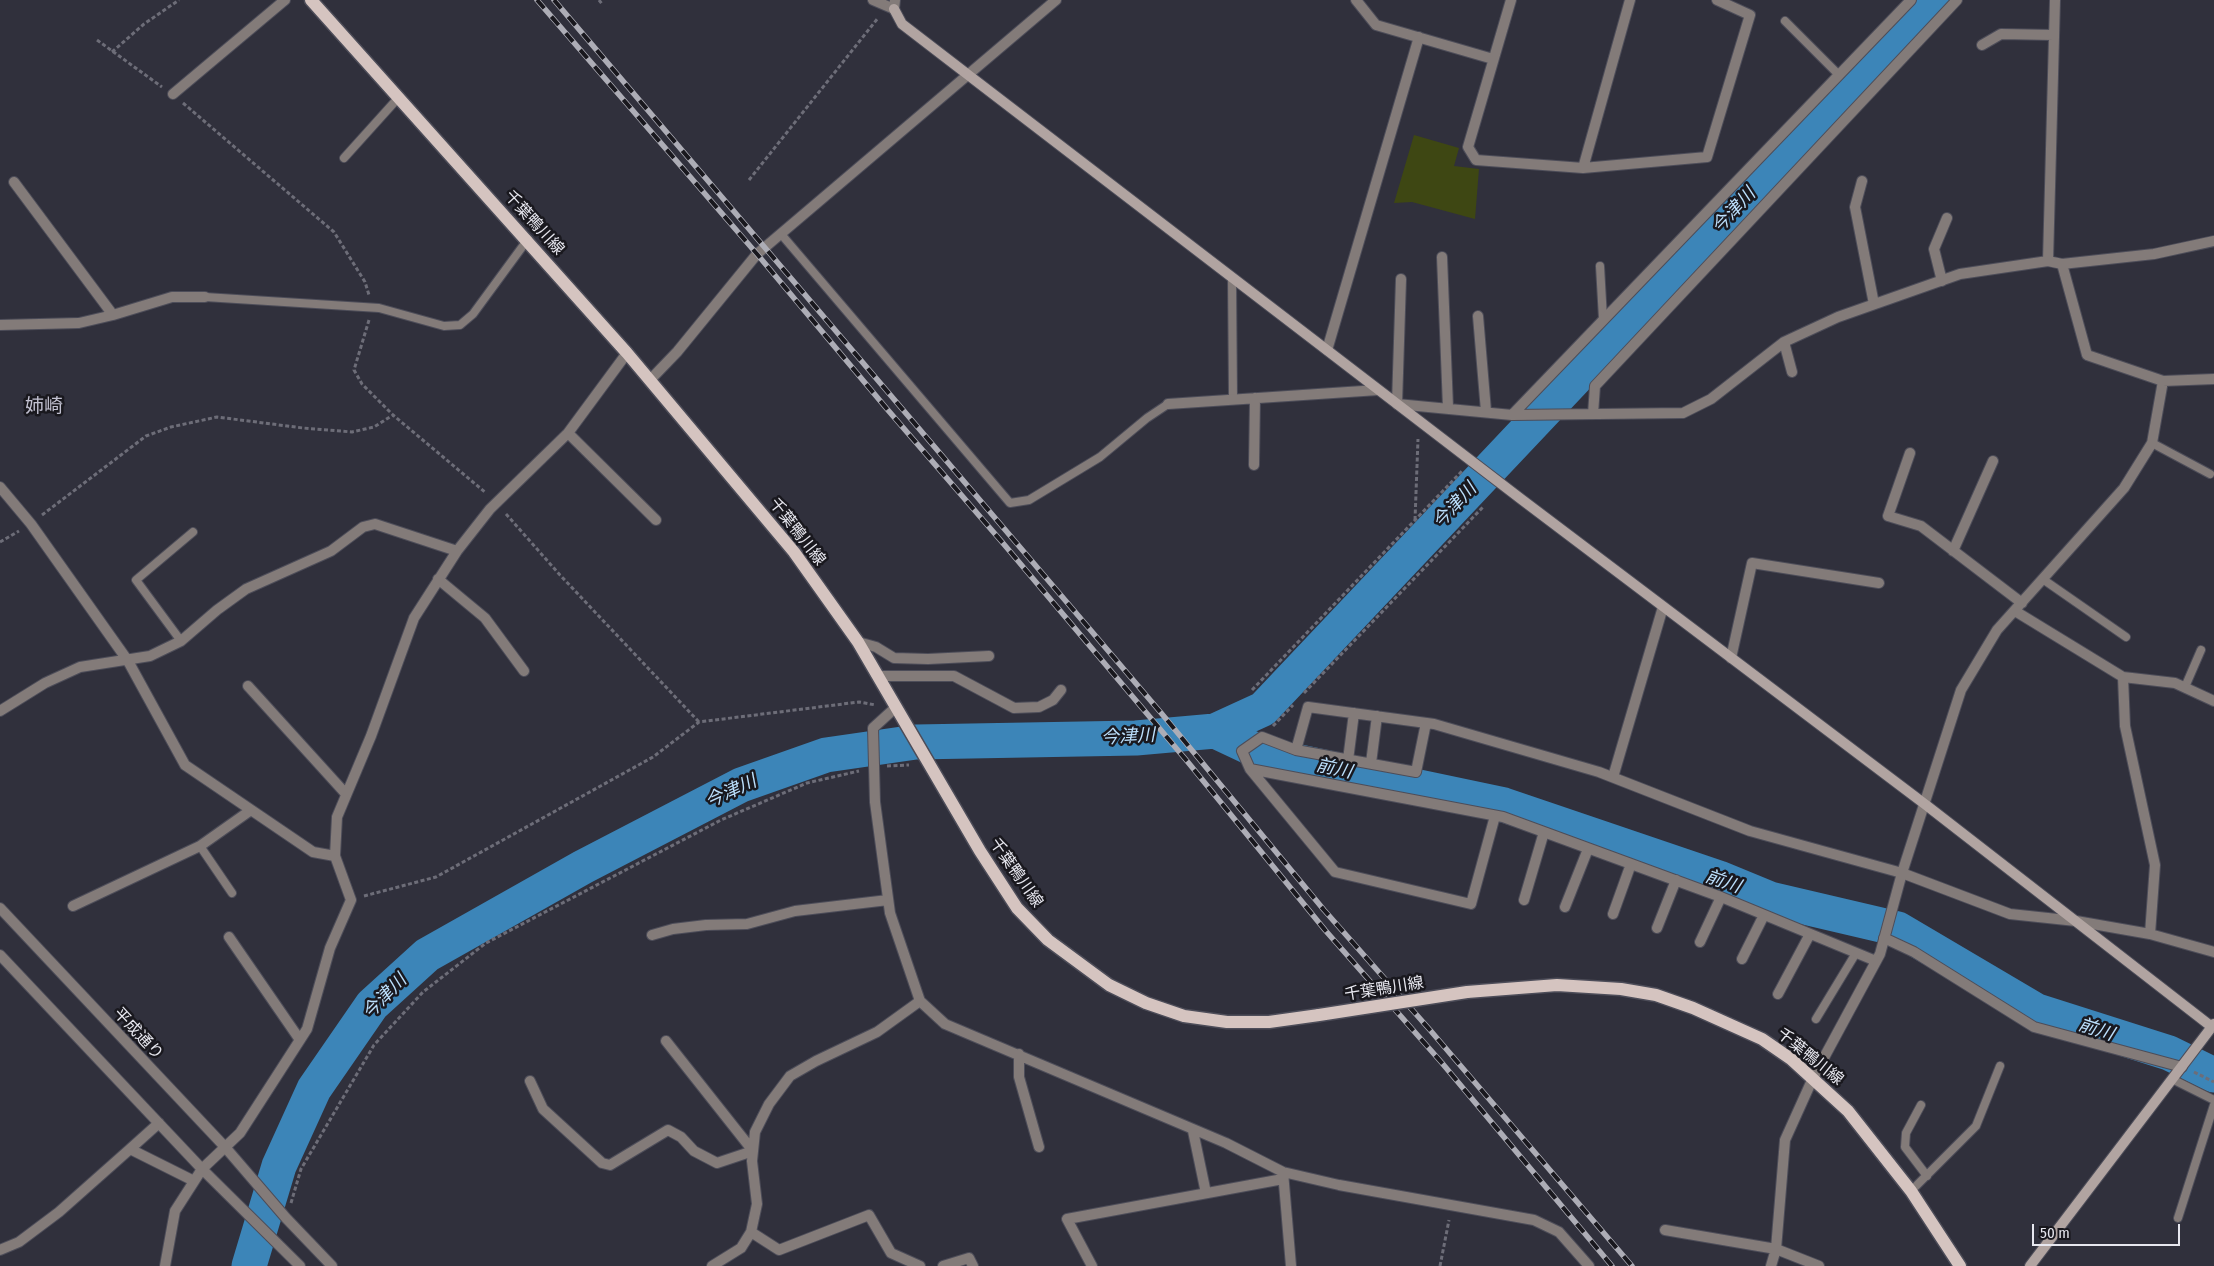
<!DOCTYPE html>
<meta charset="utf-8">
<style>
body{margin:0}
#map{position:relative;width:2214px;height:1266px;overflow:hidden;background:#30303c;font-family:"Fira Sans Condensed",sans-serif}
canvas{display:block}
.scale{position:absolute;left:2032px;top:1224px;width:148px;height:22px;box-sizing:border-box;border:2px solid #e7e7ef;border-top:0;padding-left:6px;font-size:15px;line-height:18px;white-space:nowrap;color:#e7e7ef;-webkit-text-stroke:4px #19181e;paint-order:stroke}
</style>
<div id="map">
<canvas width="2214" height="1266"></canvas>
<div class="scale">50 m</div>
</div>
<script>
const c = document.querySelector('canvas').getContext('2d');
c.lineJoin = 'round';
function fill(path, color) {
  c.fillStyle = color;
  c.fill(path, 'evenodd');
}
function shape(rows) {
  const path = new Path2D();
  for (const r of rows) {
    path.moveTo(r[0], r[1]);
    for (let i = 2; i < r.length; i += 2) path.lineTo(r[i], r[i + 1]);
  }
  return path;
}
function stroke(path, color, width, dash) {
  c.strokeStyle = color;
  c.lineWidth = width;
  c.lineCap = dash ? 'butt' : 'round';
  c.setLineDash(dash || []);
  c.stroke(path);
}
function label(font, color, halo, rows, align = 'center') {
  c.font = font + ' "Fira Sans Condensed","Noto Sans JP",sans-serif';
  c.lineWidth = 5;
  c.setLineDash([]);
  c.textBaseline = 'middle';
  c.strokeStyle = halo;
  c.fillStyle = color;
  for (const [text, x, y, turn = 0] of rows) {
    c.save();
    c.translate(x, y);
    c.rotate((+turn || 0) * Math.PI / 180);
    c.textAlign = isNaN(turn) ? turn : align;
    if (halo) c.strokeText(text, 0, 0);
    c.fillText(text, 0, 0);
    c.restore();
  }
}
const green = shape([
 [1414,135,1459,148,1454,166,1479,169,1475,219,1412,202,1394,203]
]);
const river = shape([
 [1215,731,1266,755,1504,805,1719,878,1770,899,1898,929,2037,1011,2169,1053,2214,1075],
 [249,1266,279,1166,314,1089,372,1005,427,955,583,867,741,785,826,755,916,742,1136,738,1215,731,1263,709,1933,0]
]);
const path = shape([
 [599,0,602,4],
 [97,40,162,87],
 [112,52,144,24,179,0],
 [183,103,334,232,365,282,369,295],
 [749,180,878,18],
 [369,320,354,370,362,384,393,415,486,493],
 [506,514,560,575,699,722],
 [42,515,146,436,171,427,217,417,303,428,352,432,374,427,393,415],
 [1415,520,1418,439],
 [0,542,19,531],
 [1252,690,1463,470],
 [1304,693,1483,507],
 [1273,726,1293,705],
 [887,766,909,765],
 [364,896,436,877,653,757,699,722,859,702,876,705],
 [2194,1072,2214,1082],
 [291,1203,301,1169,374,1045,423,992,486,943,721,820,807,783,859,771],
 [1440,1266,1449,1220]
]);
const lane = shape([
 [1785,21,1839,75],
 [344,158,399,97],
 [781,234,1010,503,1029,500,1100,457,1147,418,1168,404],
 [1600,266,1603,319],
 [1232,277,1233,400],
 [205,297,379,308,444,326,460,325,473,314,528,239],
 [2152,443,2210,474],
 [2044,580,2126,637],
 [181,641,136,580,193,532],
 [2185,687,2201,650],
 [200,846,232,893],
 [1816,1019,1856,953],
 [2172,1079,2214,1100],
 [1921,1105,1906,1133,1905,1147,1927,1176],
 [1911,1191,1976,1126,2000,1066],
 [2178,1218,2214,1105]
]);
const street = shape([
 [873,0,894,9,895,0],
 [1356,0,1376,25,1493,59],
 [1511,0,1468,147,1476,160,1583,168,1707,157,1750,15,1717,0],
 [1982,45,2001,34,2054,35],
 [173,94,285,0],
 [1583,168,1630,0],
 [1862,181,1855,207,1874,304],
 [14,182,113,315],
 [1442,257,1448,407],
 [2048,261,2055,0],
 [2062,264,2087,355,2163,381,2214,379],
 [1401,279,1397,404,1512,415,1683,413,1711,399,1784,342,1838,317,1960,274,2048,261,2062,264,2154,254,2214,241],
 [1942,281,1934,249,1947,218],
 [1478,316,1486,411],
 [0,325,79,323,113,315,172,297,205,297],
 [1784,342,1792,372],
 [1327,350,1419,37],
 [650,380,677,352,757,254,1056,0],
 [1168,404,1378,390],
 [1593,414,1595,386,1957,0],
 [1512,415,1911,0],
 [568,433,656,520],
 [1910,453,1888,516,1921,526,2022,603],
 [1254,465,1255,398],
 [0,487,31,524,128,661,185,765,313,852,335,856],
 [1953,551,1993,461],
 [438,579,485,618,524,671],
 [2015,611,2123,677,2175,683,2214,701],
 [858,642,876,647,894,658,928,659,989,656],
 [1731,658,1752,563,1879,583],
 [879,676,954,676,1014,708,1039,707,1053,700,1061,690],
 [2123,677,2125,726,2155,865,2150,934],
 [248,686,346,794],
 [895,708,873,728,875,802,890,913,920,1001,945,1024,1226,1143,1283,1172,1339,1185,1534,1220,1559,1232,1589,1266],
 [0,711,45,683,80,667,150,656,181,641,217,610,246,589,331,551,363,527,375,524,457,551],
 [1426,723,1416,772,1296,750,1262,737,1242,751,1250,769,1335,872,1471,904,1495,816],
 [1296,750,1308,707,1434,724,1599,772,1750,831,1902,873,2010,914,2076,921,2150,934,2214,952],
 [1348,760,1354,713],
 [1371,763,1377,716],
 [1250,769,1503,817,1721,897,1876,961],
 [1613,777,1663,607],
 [1524,900,1544,832],
 [73,906,200,846,251,810],
 [1565,907,1588,849],
 [0,908,225,1147,286,1218,332,1266],
 [1613,914,1631,864],
 [1657,928,1676,880],
 [652,935,673,929,706,925,747,924,795,911,888,900],
 [229,937,300,1040],
 [1884,938,1914,952,2034,1027,2182,1067],
 [1700,942,1721,897],
 [0,955,202,1169,300,1266],
 [1742,959,1764,915],
 [1778,994,1810,934],
 [1019,1054,1019,1077,1039,1147],
 [530,1081,543,1109,602,1163,610,1165,668,1130,681,1137,694,1151,717,1163,753,1151,666,1041],
 [1193,1131,1206,1193],
 [130,1149,159,1123],
 [1283,1172,1291,1266],
 [1665,1230,1776,1249,1819,1266],
 [751,1232,779,1250,869,1215,891,1253,920,1266],
 [0,1250,19,1242,59,1212,130,1149,194,1181],
 [165,1266,175,1211,202,1169,240,1133,307,1029,330,948,351,900,335,856,337,817,371,736,414,618,457,551,490,509,568,433,627,353],
 [712,1266,741,1248,751,1232,757,1204,752,1161,755,1132,769,1104,790,1076,816,1061,877,1032,920,1001],
 [943,1266,969,1258,973,1266],
 [1092,1266,1067,1219,1283,1179],
 [1771,1266,1776,1249,1785,1140,1813,1078,1880,954,1902,873,1961,690,1997,630,2124,488,2152,443,2163,381]
]);
const secondary = shape([
 [894,9,902,24,967,74,1521,499,1926,805,2212,1027],
 [2030,1266,2214,1024]
]);
const primary = shape([
 [311,0,627,353,794,552,858,642,980,851,1017,908,1048,940,1109,985,1146,1003,1184,1016,1227,1022,1269,1022,1319,1015],
 [1467,992,1557,985,1621,989,1656,995,1693,1008,1762,1039,1791,1059,1848,1111,1911,1191,1960,1266]
]);
const rail = shape([
 [537,0,757,254,887,409,1002,542,1187,761,1325,930,1442,1063,1612,1266],
 [554,0,1162,714,1324,910,1430,1030,1632,1266]
]);
const primaryBridge = shape([
 [1319,1015,1467,992]
]);
const streetNames = [
 ["千葉鴨川線",534,223,48],
 ["千葉鴨川線",797,532,52],
 ["千葉鴨川線",1016,873,55],
 ["千葉鴨川線",1384,989,-9],
 ["平成通り",138,1034,47],
 ["千葉鴨川線",1810,1057,39]
];
const waterNames = [
 ["今津川",1734,211,-47],
 ["今津川",1455,506,-47],
 ["今津川",1128,737,-3],
 ["前川",1334,769,12],
 ["今津川",731,792,-25],
 ["前川",1723,882,19],
 ["今津川",385,997,-46],
 ["前川",2096,1030,18]
];
const quarterNames = [
 ["姉崎",44,407]
];
fill(green, '#3e4713');
stroke(river, '#3c85b8', 35);
stroke(lane, '#4d4d59', 10);
stroke(street, '#4d4d59', 12);
stroke(secondary, '#4d4d59', 12);
stroke(primary, '#4d4d59', 15);
stroke(path, '#6d6d78', 3, [4, 2.5]);
stroke(lane, '#837b79', 8);
stroke(street, '#837b79', 10);
stroke(secondary, '#b1a4a1', 10);
stroke(primary, '#d5c4c0', 12);
stroke(rail, '#adadb6', 5.5);
stroke(rail, '#19181e', 4, [11]);
stroke(primaryBridge, '#4d4d59', 15, []);
stroke(primaryBridge, '#d5c4c0', 12);
label('16px', '#e7e7ef', '#19181e', streetNames);
label('italic 18px', '#bce0fd', '#19181e', waterNames);
label('19px', '#c2c1d1', '#19181e', quarterNames);
</script>
